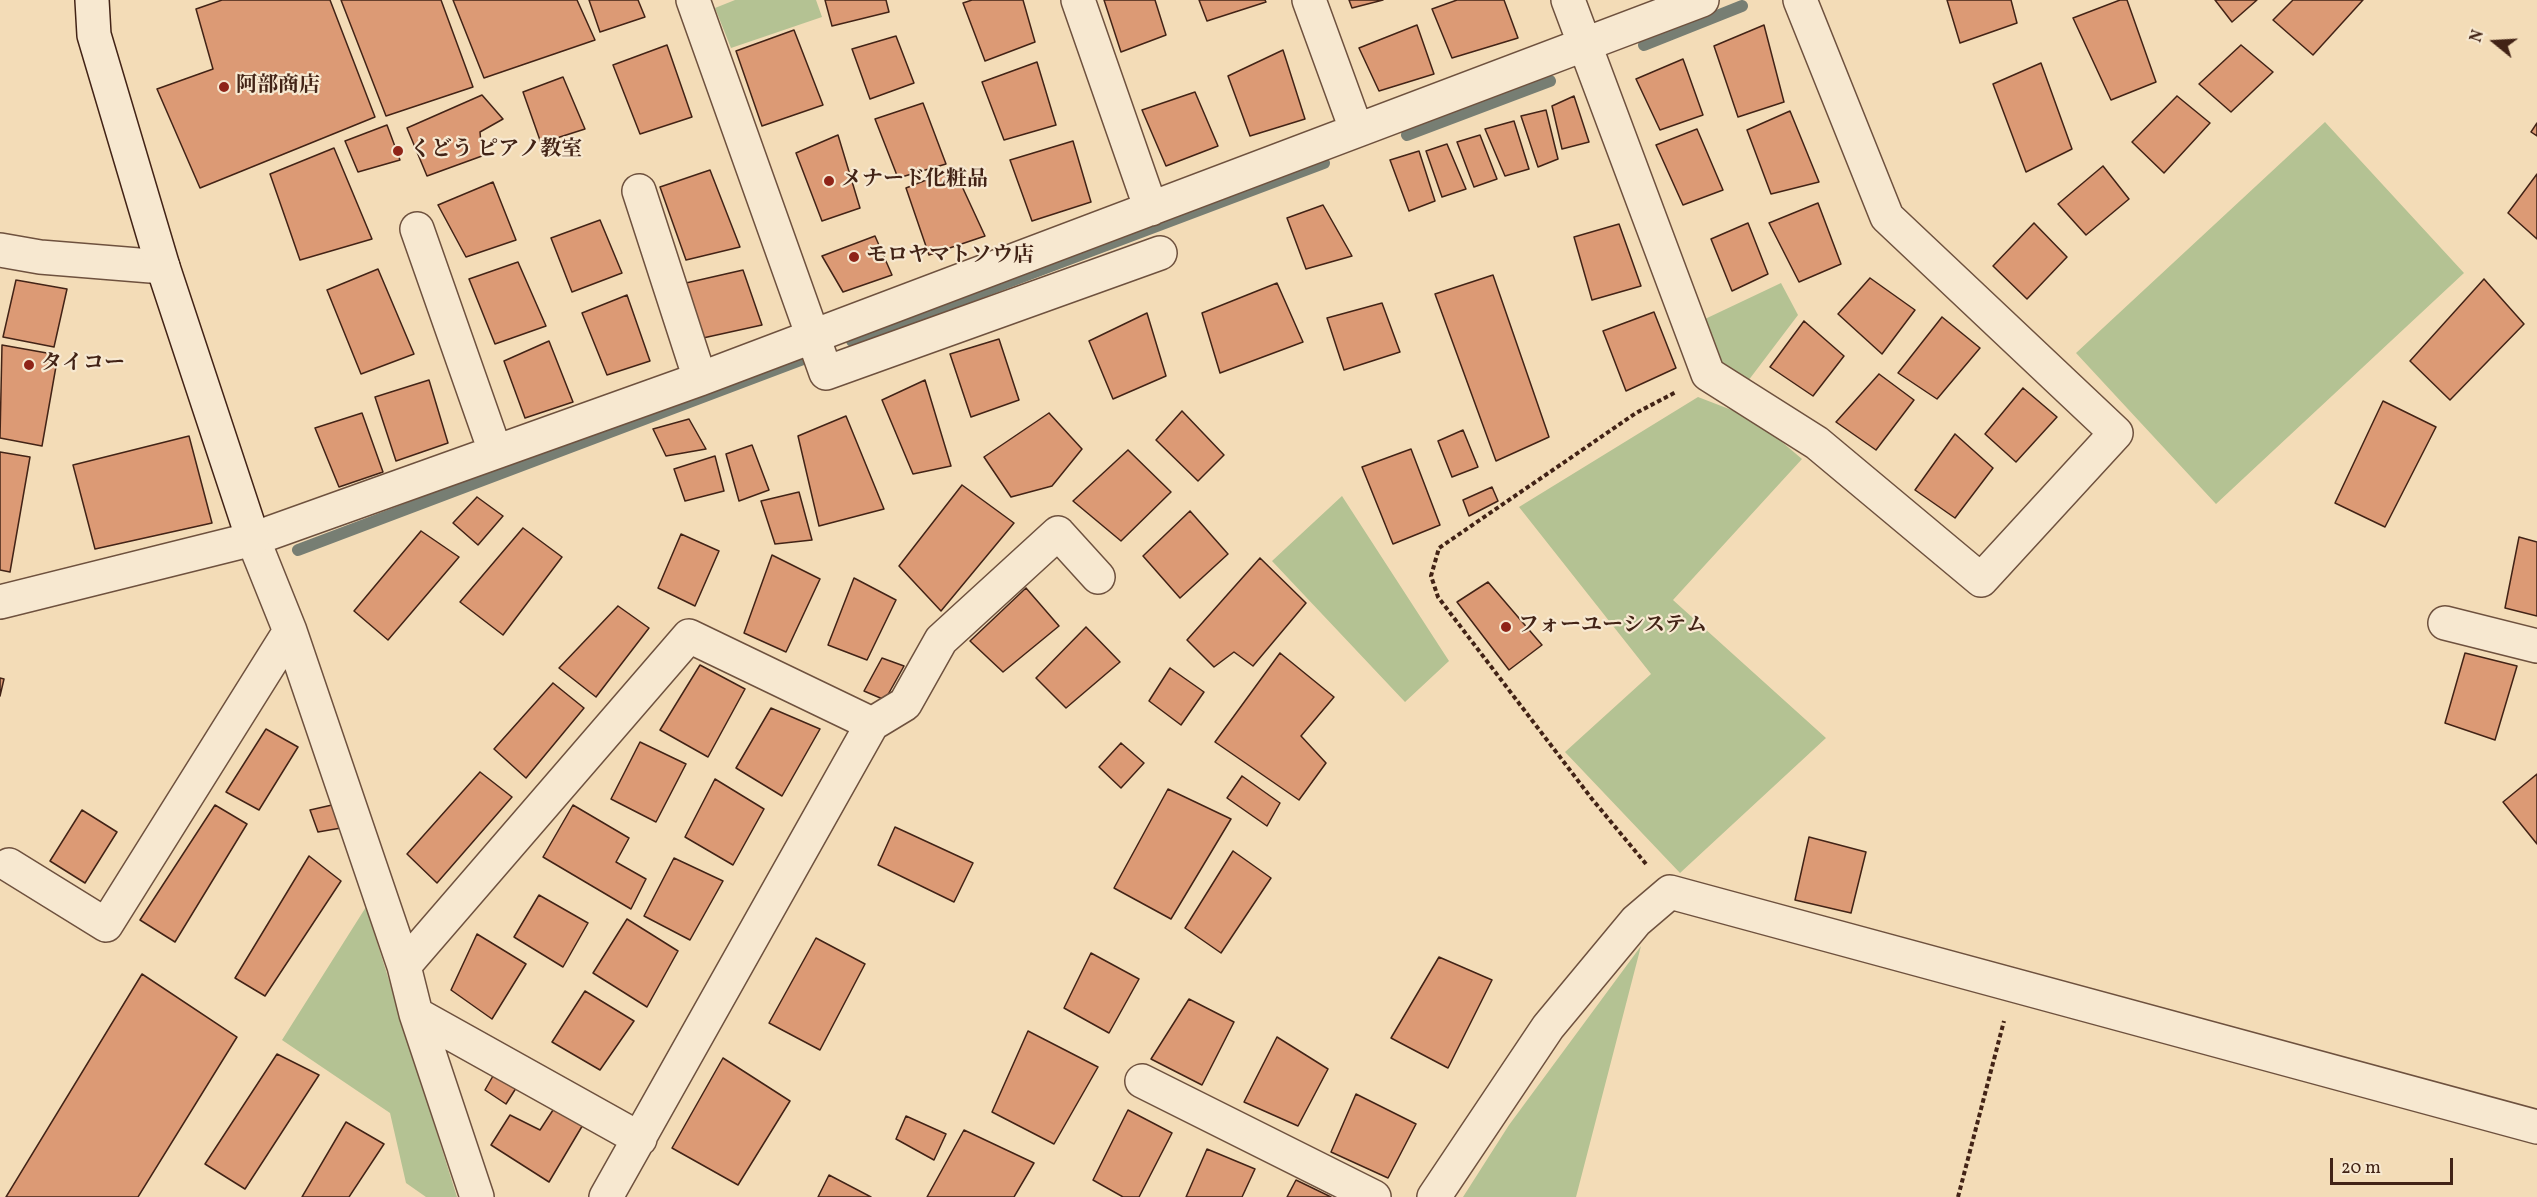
<!DOCTYPE html>
<meta charset="utf-8">
<style>
body{margin:0}
#map{position:relative;width:2537px;height:1197px;overflow:hidden;background:#f3dcb7;font-family:Vollkorn,serif}
canvas{display:block}
.north{position:absolute;left:2465px;top:12px;width:60px;height:60px;-webkit-text-stroke:4px #f7e8d0;paint-order:stroke;rotate:288deg;font-size:16px;font-weight:700;line-height:24px;text-align:center;color:#422316}
.north::after{content:'';display:block;margin:auto;width:21px;height:27px;background:#422316;clip-path:polygon(50% 0,100% 100%,50% 72%,0 100%)}
.scale{position:absolute;left:2330px;top:1158px;width:123px;height:27px;box-sizing:border-box;border:3px solid #422316;border-top:0;padding-left:8px;font-size:18px;line-height:21px;white-space:nowrap;color:#422316;-webkit-text-stroke:4px #f7e8d0;paint-order:stroke}
</style>
<div id="map">
<canvas width="2537" height="1197"></canvas>
<div class="north">N</div>
<div class="scale">20 m</div>
</div>
<script>
const c = document.querySelector('canvas').getContext('2d');
c.lineJoin = 'round';
function fill(path, color) {
  c.fillStyle = color;
  c.fill(path, 'evenodd');
}
function shape(rows) {
  const path = new Path2D();
  for (const r of rows) {
    path.moveTo(r[0], r[1]);
    for (let i = 2; i < r.length; i += 2) path.lineTo(r[i], r[i + 1]);
  }
  return path;
}
function stroke(path, color, width, dash) {
  c.strokeStyle = color;
  c.lineWidth = width;
  c.lineCap = dash ? 'butt' : 'round';
  c.setLineDash(dash || []);
  c.stroke(path);
}
function label(font, color, halo, rows, align = 'center') {
  c.font = font + ' Vollkorn,"Noto Serif JP",serif';
  c.lineWidth = 4.5;
  c.setLineDash([]);
  c.textBaseline = 'middle';
  c.strokeStyle = halo;
  c.fillStyle = color;
  for (const [text, x, y, turn = 0] of rows) {
    c.save();
    c.translate(x, y);
    c.rotate((+turn || 0) * Math.PI / 180);
    c.textAlign = isNaN(turn) ? turn : align;
    if (halo) c.strokeText(text, 0, 0);
    c.fillText(text, 0, 0);
    c.restore();
  }
}
const green = shape([
 [735,0,816,0,822,17,731,48,715,8],
 [2325,122,2464,273,2216,504,2076,353],
 [1781,283,1798,315,1748,381,1724,368,1705,319],
 [1698,397,1755,419,1802,459,1673,600,1826,738,1680,873,1565,752,1651,674,1519,507],
 [1342,496,1449,661,1405,702,1272,561],
 [366,907,457,1197,426,1197,406,1183,390,1113,282,1040],
 [1641,946,1576,1197,1463,1197,1509,1125]
]);
const stream = shape([
 [1644,45,1742,6],
 [1407,135,1550,81],
 [852,341,1324,163],
 [298,550,806,358]
]);
const building = shape([
 [222,0,330,0,375,117,200,188,157,89,213,69,196,9,222,0],
 [341,0,441,0,473,87,386,116,341,0],
 [453,0,577,0,595,40,484,78,453,0],
 [589,0,638,0,645,17,600,32,589,0],
 [825,0,886,0,889,12,832,26,825,0],
 [972,0,1023,0,1035,42,985,61,963,3,972,0],
 [1104,0,1155,0,1166,35,1121,52,1104,0],
 [1199,0,1265,0,1266,2,1207,21,1199,0],
 [1349,0,1383,0,1352,8,1349,0],
 [1457,0,1504,0,1518,38,1452,58,1432,9,1457,0],
 [1947,0,2011,0,2017,23,1960,43,1947,0],
 [2120,0,2127,0,2156,82,2111,100,2073,18,2120,0],
 [2215,0,2257,0,2232,22,2215,0],
 [2293,0,2363,0,2313,55,2273,20,2293,0],
 [1417,25,1434,74,1379,91,1359,48,1417,25],
 [1764,25,1784,102,1738,117,1714,46,1764,25],
 [794,30,823,105,762,126,736,51,794,30],
 [896,36,914,83,870,99,852,49,896,36],
 [667,45,692,117,640,134,613,65,667,45],
 [2241,45,2273,72,2231,112,2199,84,2241,45],
 [1283,50,1305,119,1250,136,1228,76,1283,50],
 [1683,59,1703,115,1660,130,1636,79,1683,59],
 [1037,62,1056,125,1004,140,982,82,1037,62],
 [2041,63,2072,149,2026,172,1993,84,2041,63],
 [563,77,585,129,541,143,523,92,563,77],
 [1195,92,1218,146,1166,166,1142,110,1195,92],
 [482,95,503,119,480,132,482,156,427,176,407,128,482,95],
 [1574,96,1589,142,1562,149,1552,106,1574,96],
 [2177,96,2210,123,2164,173,2132,142,2177,96],
 [923,103,946,164,898,178,875,119,923,103],
 [1546,110,1558,159,1538,167,1521,116,1546,110],
 [1790,111,1819,182,1771,194,1747,130,1790,111],
 [1514,121,1529,169,1505,176,1485,129,1514,121],
 [2537,123,2537,136,2531,132,2537,123],
 [387,125,400,160,358,172,345,141,387,125],
 [1697,129,1723,190,1683,205,1656,145,1697,129],
 [838,135,860,208,822,221,796,153,838,135],
 [1480,135,1497,179,1474,187,1457,142,1480,135],
 [1073,141,1091,202,1032,221,1010,160,1073,141],
 [1447,144,1466,189,1442,197,1426,151,1447,144],
 [334,148,372,239,300,260,270,174,334,148],
 [1419,151,1435,201,1409,211,1390,160,1419,151],
 [2103,166,2129,199,2086,235,2058,204,2103,166],
 [954,169,985,236,929,255,906,188,954,169],
 [710,170,740,247,686,260,660,187,710,170],
 [2537,174,2537,239,2508,213,2537,174],
 [493,182,516,240,466,257,438,205,493,182],
 [1818,203,1841,264,1799,282,1769,223,1818,203],
 [1323,205,1352,256,1306,269,1287,218,1323,205],
 [600,220,622,273,572,292,551,238,600,220],
 [1748,223,1768,274,1732,291,1711,239,1748,223],
 [2034,223,2067,257,2027,299,1993,266,2034,223],
 [1619,224,1641,286,1592,300,1574,237,1619,224],
 [875,236,892,275,843,292,822,256,875,236],
 [518,262,546,326,495,344,469,279,518,262],
 [378,269,414,354,361,374,327,290,378,269],
 [743,270,762,325,703,338,686,283,743,270],
 [1493,275,1549,437,1496,461,1435,294,1493,275],
 [1870,278,1915,310,1882,354,1838,314,1870,278],
 [2484,279,2524,324,2450,400,2410,361,2484,279],
 [16,280,67,289,54,347,3,337,16,280],
 [1277,283,1303,342,1220,373,1202,313,1277,283],
 [627,295,650,361,607,375,582,313,627,295],
 [1382,303,1400,352,1344,370,1327,318,1382,303],
 [1654,312,1676,368,1626,391,1603,331,1654,312],
 [1147,313,1166,376,1113,399,1089,341,1147,313],
 [1942,317,1980,348,1937,399,1898,373,1942,317],
 [1804,321,1844,356,1813,396,1770,367,1804,321],
 [999,339,1019,400,971,417,950,354,999,339],
 [549,341,573,402,525,418,504,361,549,341],
 [2,345,58,355,42,446,0,438,2,345],
 [1879,374,1914,400,1876,450,1836,422,1879,374],
 [429,380,448,443,396,461,375,397,429,380],
 [925,380,951,466,913,474,882,400,925,380],
 [2023,388,2057,417,2016,462,1985,434,2023,388],
 [2383,401,2436,427,2385,527,2335,503,2383,401],
 [1182,411,1224,455,1198,481,1156,440,1182,411],
 [362,413,383,472,339,487,315,428,362,413],
 [1049,413,1082,449,1052,486,1011,497,984,457,1049,413],
 [846,416,884,509,819,526,798,436,846,416],
 [689,419,706,449,666,456,653,429,689,419],
 [1463,430,1478,467,1452,477,1438,441,1463,430],
 [1955,434,1993,468,1955,518,1915,490,1955,434],
 [189,436,212,523,95,549,73,465,189,436],
 [752,445,769,490,739,501,726,454,752,445],
 [1411,449,1440,525,1393,544,1362,467,1411,449],
 [1128,450,1171,492,1121,541,1073,501,1128,450],
 [0,452,30,457,10,572,0,570,0,452],
 [715,456,724,491,685,501,674,469,715,456],
 [962,485,1014,523,941,611,899,566,962,485],
 [1492,487,1498,501,1469,516,1463,500,1492,487],
 [799,492,812,540,775,544,761,501,799,492],
 [477,497,503,516,478,545,453,523,477,497],
 [1190,511,1228,554,1180,598,1143,556,1190,511],
 [523,528,562,557,503,635,460,602,523,528],
 [421,531,459,557,388,640,354,611,421,531],
 [681,534,719,551,695,606,658,588,681,534],
 [2519,537,2537,542,2537,616,2505,608,2519,537],
 [772,555,820,579,786,652,744,633,772,555],
 [1260,558,1306,603,1253,666,1234,652,1214,667,1187,640,1260,558],
 [854,578,896,600,867,660,828,645,854,578],
 [1488,582,1542,645,1509,670,1457,602,1488,582],
 [1026,588,1059,626,1003,672,970,641,1026,588],
 [618,606,649,628,596,697,559,668,618,606],
 [1086,627,1120,662,1066,708,1036,678,1086,627],
 [1280,653,1334,697,1301,736,1326,763,1299,800,1215,742,1280,653],
 [2465,653,2517,666,2495,740,2445,723,2465,653],
 [882,658,904,666,885,700,864,691,882,658],
 [700,665,745,689,708,757,660,730,700,665],
 [1170,668,1204,692,1181,725,1149,701,1170,668],
 [0,678,4,679,0,696,0,678],
 [553,683,584,708,526,778,494,749,553,683],
 [771,708,820,729,782,796,736,768,771,708],
 [266,729,298,747,259,810,226,792,266,729],
 [640,742,686,764,656,822,611,799,640,742],
 [1121,743,1144,763,1121,788,1099,767,1121,743],
 [480,772,512,797,437,883,407,854,480,772],
 [2537,774,2537,844,2503,802,2537,774],
 [1242,776,1280,803,1267,826,1227,798,1242,776],
 [715,779,764,809,733,865,685,837,715,779],
 [1168,789,1231,819,1171,919,1114,888,1168,789],
 [215,805,247,824,175,942,140,920,215,805],
 [332,805,341,828,318,832,310,810,332,805],
 [573,805,629,838,616,862,646,879,631,909,543,857,573,805],
 [82,810,117,832,85,883,50,861,82,810],
 [895,827,973,863,954,902,878,865,895,827],
 [1809,837,1866,852,1851,913,1795,900,1809,837],
 [1233,851,1271,878,1221,953,1185,928,1233,851],
 [309,856,341,881,265,996,235,978,309,856],
 [674,858,723,881,690,940,644,916,674,858],
 [539,895,588,923,563,967,514,937,539,895],
 [627,919,678,951,647,1007,593,973,627,919],
 [477,934,526,964,492,1019,451,990,477,934],
 [816,938,865,964,820,1050,769,1023,816,938],
 [1091,953,1139,979,1109,1033,1064,1008,1091,953],
 [1439,957,1492,980,1448,1068,1391,1038,1439,957],
 [142,974,237,1037,138,1197,6,1197,142,974],
 [585,991,634,1021,600,1070,552,1042,585,991],
 [1189,999,1234,1022,1202,1085,1151,1059,1189,999],
 [1028,1031,1098,1067,1054,1144,992,1112,1028,1031],
 [1277,1037,1328,1069,1298,1126,1244,1102,1277,1037],
 [277,1054,319,1075,245,1189,205,1164,277,1054],
 [723,1058,790,1101,738,1185,672,1148,723,1058],
 [497,1069,518,1085,506,1104,485,1090,497,1069],
 [1356,1094,1416,1124,1388,1178,1331,1152,1356,1094],
 [555,1107,584,1123,549,1182,491,1145,510,1115,540,1130,555,1107],
 [1128,1110,1172,1133,1139,1197,1123,1197,1093,1180,1128,1110],
 [906,1116,946,1134,934,1160,896,1139,906,1116],
 [346,1122,384,1144,349,1197,302,1197,346,1122],
 [964,1130,1034,1163,1014,1197,927,1197,964,1130],
 [1207,1149,1255,1169,1242,1197,1186,1197,1207,1149],
 [829,1175,871,1197,818,1197,829,1175],
 [1296,1180,1331,1197,1287,1197,1296,1180]
]);
const path = shape([
 [1646,864,1592,799,1438,597,1431,576,1439,548,1636,413,1676,392],
 [1958,1197,2004,1021]
]);
const street = shape([
 [693,0,826,373,1160,253],
 [1078,0,1151,209],
 [1309,0,1356,129],
 [1568,0,1708,374,1817,443,1981,580,2116,433,1887,217,1800,0],
 [639,191,700,379],
 [417,229,495,451],
 [0,250,40,257,163,267],
 [253,539,290,631,404,966,416,1014,477,1197],
 [0,602,253,539,700,379,1702,0],
 [2445,623,2537,646],
 [9,865,106,925,290,631],
 [404,966,689,636,872,724],
 [416,1014,640,1139],
 [1142,1081,1374,1197],
 [606,1197,872,724,905,704,941,640,1058,533,1098,577],
 [1434,1197,1548,1027,1636,921,1670,892,2537,1127]
]);
const secondary = shape([
 [92,0,94,35,163,267,253,539]
]);
const markers = [
 [224,87,6,"#8f2418"],
 [398,151,6,"#8f2418"],
 [829,181,6,"#8f2418"],
 [854,257,6,"#8f2418"],
 [29,365,6,"#8f2418"],
 [1506,627,6,"#8f2418"]
];
const poiNames = [
 ["阿部商店",236,87],
 ["くどう ピアノ教室",410,151],
 ["メナード化粧品",841,181],
 ["モロヤマトソウ店",866,257],
 ["タイコー",41,365],
 ["フォーユーシステム",1518,627]
];
fill(green, '#b4c293');
stroke(stream, '#777e73', 12);
fill(building, '#dc9a75');
stroke(building, '#422316', 1.5);
stroke(street, '#6e513e', 36);
stroke(secondary, '#422316', 36);
stroke(path, '#422316', 4, [4.5, 3]);
stroke(street, '#f7e8d0', 33);
stroke(secondary, '#f7e8d0', 33);
for (const [x, y, r, color] of markers) {
  const dot = new Path2D();
  dot.arc(x, y, r, 0, 2 * Math.PI);
  c.fillStyle = color;
  c.fill(dot);
  stroke(dot, '#f7e8d0', 2);
}
label('bold 21px', '#422316', '#f7e8d0', poiNames, 'left');
</script>
